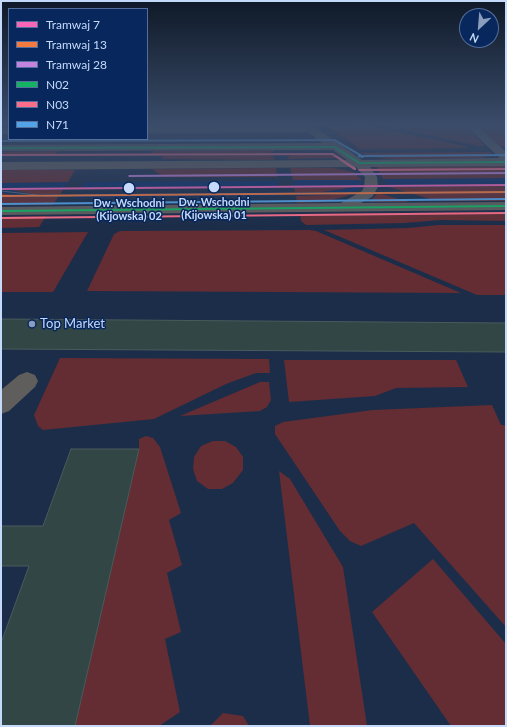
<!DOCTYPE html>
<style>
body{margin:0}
#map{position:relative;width:507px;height:727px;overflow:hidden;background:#1c2d49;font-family:Lato,sans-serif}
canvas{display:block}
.frame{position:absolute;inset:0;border:2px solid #c5d9fa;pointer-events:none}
.legend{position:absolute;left:8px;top:8px;width:140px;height:132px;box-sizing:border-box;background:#08285d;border:1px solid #546f9c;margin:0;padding:5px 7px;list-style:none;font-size:12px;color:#c5d9fa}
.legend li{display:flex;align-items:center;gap:8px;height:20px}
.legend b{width:20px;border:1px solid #546f9c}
.north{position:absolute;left:459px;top:8px;width:40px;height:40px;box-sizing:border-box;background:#08285d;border:1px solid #546f9c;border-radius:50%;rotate:206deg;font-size:11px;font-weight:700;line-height:16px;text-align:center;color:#c5d9fa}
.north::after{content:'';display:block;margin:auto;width:14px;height:18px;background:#8a9dbc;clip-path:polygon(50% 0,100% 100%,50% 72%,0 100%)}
</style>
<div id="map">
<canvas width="507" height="727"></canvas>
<div class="frame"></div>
<ul class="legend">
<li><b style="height:5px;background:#fa66b7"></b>Tramwaj 7</li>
<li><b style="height:5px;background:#f6793e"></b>Tramwaj 13</li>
<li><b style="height:5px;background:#c483df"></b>Tramwaj 28</li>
<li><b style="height:5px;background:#13b361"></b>N02</li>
<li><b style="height:5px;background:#fb6d88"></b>N03</li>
<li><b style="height:5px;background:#53a3e8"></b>N71</li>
</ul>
<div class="north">N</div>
</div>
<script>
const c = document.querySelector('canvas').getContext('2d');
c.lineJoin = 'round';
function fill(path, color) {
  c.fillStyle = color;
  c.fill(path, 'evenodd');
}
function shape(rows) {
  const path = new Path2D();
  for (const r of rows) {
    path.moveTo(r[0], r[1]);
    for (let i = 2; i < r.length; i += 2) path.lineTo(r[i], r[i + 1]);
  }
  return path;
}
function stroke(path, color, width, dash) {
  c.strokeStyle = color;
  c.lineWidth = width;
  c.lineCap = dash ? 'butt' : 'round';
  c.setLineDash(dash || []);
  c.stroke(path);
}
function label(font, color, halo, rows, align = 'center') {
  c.font = font + ' Lato,sans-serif';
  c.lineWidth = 3;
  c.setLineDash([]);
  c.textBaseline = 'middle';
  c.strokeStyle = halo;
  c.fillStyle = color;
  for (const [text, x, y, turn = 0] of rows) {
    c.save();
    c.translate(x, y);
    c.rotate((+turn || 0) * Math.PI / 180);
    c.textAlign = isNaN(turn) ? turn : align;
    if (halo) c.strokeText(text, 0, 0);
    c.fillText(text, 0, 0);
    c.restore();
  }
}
const built = shape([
 [147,125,298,125,147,127],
 [506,178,506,186,389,187,383,179],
 [293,180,362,180,362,184,359,190,353,192,327,195,296,196,295,192,322,192,352,188,294,188],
 [277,181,278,188,80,189,85,182],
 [68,182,63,190,12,190,33,194,60,194,58,197,28,197,1,193,1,183],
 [279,192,280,196,75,198,78,194]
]);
const green = shape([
 [368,125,465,146,467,148,360,149,328,127],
 [381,125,464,125,485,146,479,146],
 [475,125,506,125,506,147,499,146],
 [273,150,273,152,268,153,152,154,154,151],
 [58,151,55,155,1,155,1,152],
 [491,152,490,156,481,158,396,159,381,158,359,153],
 [268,155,274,157,274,160,162,159,163,156],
 [292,155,337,155,343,158,288,159,288,157],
 [506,166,506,178,383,179,377,167],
 [276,168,277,177,164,177,152,169],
 [290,168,334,168,353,172,362,180,293,180],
 [1,170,75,170,68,182,1,183],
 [506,186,506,201,455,201,434,200,389,187],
 [355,187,322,192,295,192,294,188],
 [11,190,63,190,60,194,33,194],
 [353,192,347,196,324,202,297,203,296,196,327,195],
 [1,193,28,197,58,197,53,205,1,205],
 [378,193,409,202,369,202],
 [506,212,506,221,441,220,404,223,306,225,301,221,300,214],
 [46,216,39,227,1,228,1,217],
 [439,225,506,225,506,295,477,295,324,230,408,228],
 [310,230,316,231,461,293,87,291,114,234,120,231],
 [88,232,53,292,1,292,1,233],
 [60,358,269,359,270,373,256,373,226,384,154,419,43,430,38,426,34,415],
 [284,360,456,360,468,387,396,388,375,396,289,402],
 [260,382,269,382,271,400,267,407,260,411,180,416],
 [492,405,501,425,506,425,506,627,414,523,361,546,350,541,340,531,275,434,275,426,283,422,373,410],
 [146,436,153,438,160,447,181,513,169,520,182,565,167,573,181,632,165,639,180,712,159,726,75,726,139,449,139,439],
 [213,441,225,441,236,447,243,457,243,470,233,483,222,489,208,489,197,481,193,469,194,457,201,446],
 [279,471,290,479,343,567,367,726,310,726],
 [433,559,506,644,506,726,451,726,372,612],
 [223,713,243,716,249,726,210,726]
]);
const building = shape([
 [1,319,506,323,506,352,1,349,1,319],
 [71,449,139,449,75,726,1,726,1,643,29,566,1,566,1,526,43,526,71,449]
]);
const minor = shape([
 [465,125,476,125,506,152,506,166,370,167,377,177,378,187,372,197,361,203,506,202,506,210,1,215,1,207,341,203,362,191,364,187,365,177,356,167,1,170,1,162,347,160,333,150,1,151,1,145,322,143,308,132,147,133,147,127,311,126,315,127,362,160,500,158,465,125],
 [1,128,9,128,9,134,1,134,1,128],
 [27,372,35,375,38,381,35,387,9,411,1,414,1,390,19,375,27,372]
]);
const tram = shape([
 [1,191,46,196,254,194]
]);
const bus1 = shape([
 [335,146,360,162,506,161,506,163,359,164,334,148,1,149,1,147,335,146],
 [506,205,506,207,1,212,1,210,506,205]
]);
const bus2 = shape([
 [333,153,356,168,356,170,354,170,332,155,1,156,1,154,333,153],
 [506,168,506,170,359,171,358,170,359,169,506,168],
 [506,212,506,214,1,219,1,217,506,212]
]);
const bus3 = shape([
 [335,139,362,155,506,154,506,156,364,157,363,158,358,157,358,155,334,141,1,142,1,140,335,139],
 [506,198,506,200,1,205,1,203,506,198]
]);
const tram1 = shape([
 [506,184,506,186,1,190,1,188,506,184]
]);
const tram2 = shape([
 [506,191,506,193,1,197,1,195,506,191]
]);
const tram3 = shape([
 [506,172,506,174,129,177,128,176,129,175,506,172]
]);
const markers = [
 [214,187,6,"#c5d9fa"],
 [129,188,6,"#c5d9fa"],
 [32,324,4,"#8a9dbc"]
];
const farStopnames = [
 ["Dw. Wschodni",214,202],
 ["(Kijowska) 01",214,215],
 ["Dw. Wschodni",129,203],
 ["(Kijowska) 02",129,216]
];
const poiNames = [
 ["Top Market",40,324]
];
fill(built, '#0d2f66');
fill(green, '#632d33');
fill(building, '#324645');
stroke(building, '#4a5b5c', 1);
fill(minor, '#605e5d');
stroke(tram, '#60646d', 1);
fill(bus1, '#13b361');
fill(bus2, '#fb6d88');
fill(bus3, '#53a3e8');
fill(tram1, '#fa66b7');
fill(tram2, '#f6793e');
fill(tram3, '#c483df');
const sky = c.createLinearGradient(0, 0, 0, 227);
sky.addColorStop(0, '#0f1928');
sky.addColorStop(0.55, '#3a4c6a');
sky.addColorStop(1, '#3a4c6a00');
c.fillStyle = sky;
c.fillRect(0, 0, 507, 227);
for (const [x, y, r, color] of markers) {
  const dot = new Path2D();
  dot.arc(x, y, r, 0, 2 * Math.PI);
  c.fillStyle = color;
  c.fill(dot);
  stroke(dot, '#08285d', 1.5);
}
label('bold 11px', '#c5d9fa', '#08285d', farStopnames);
label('13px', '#c5d9fa', '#08285d', poiNames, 'left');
</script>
